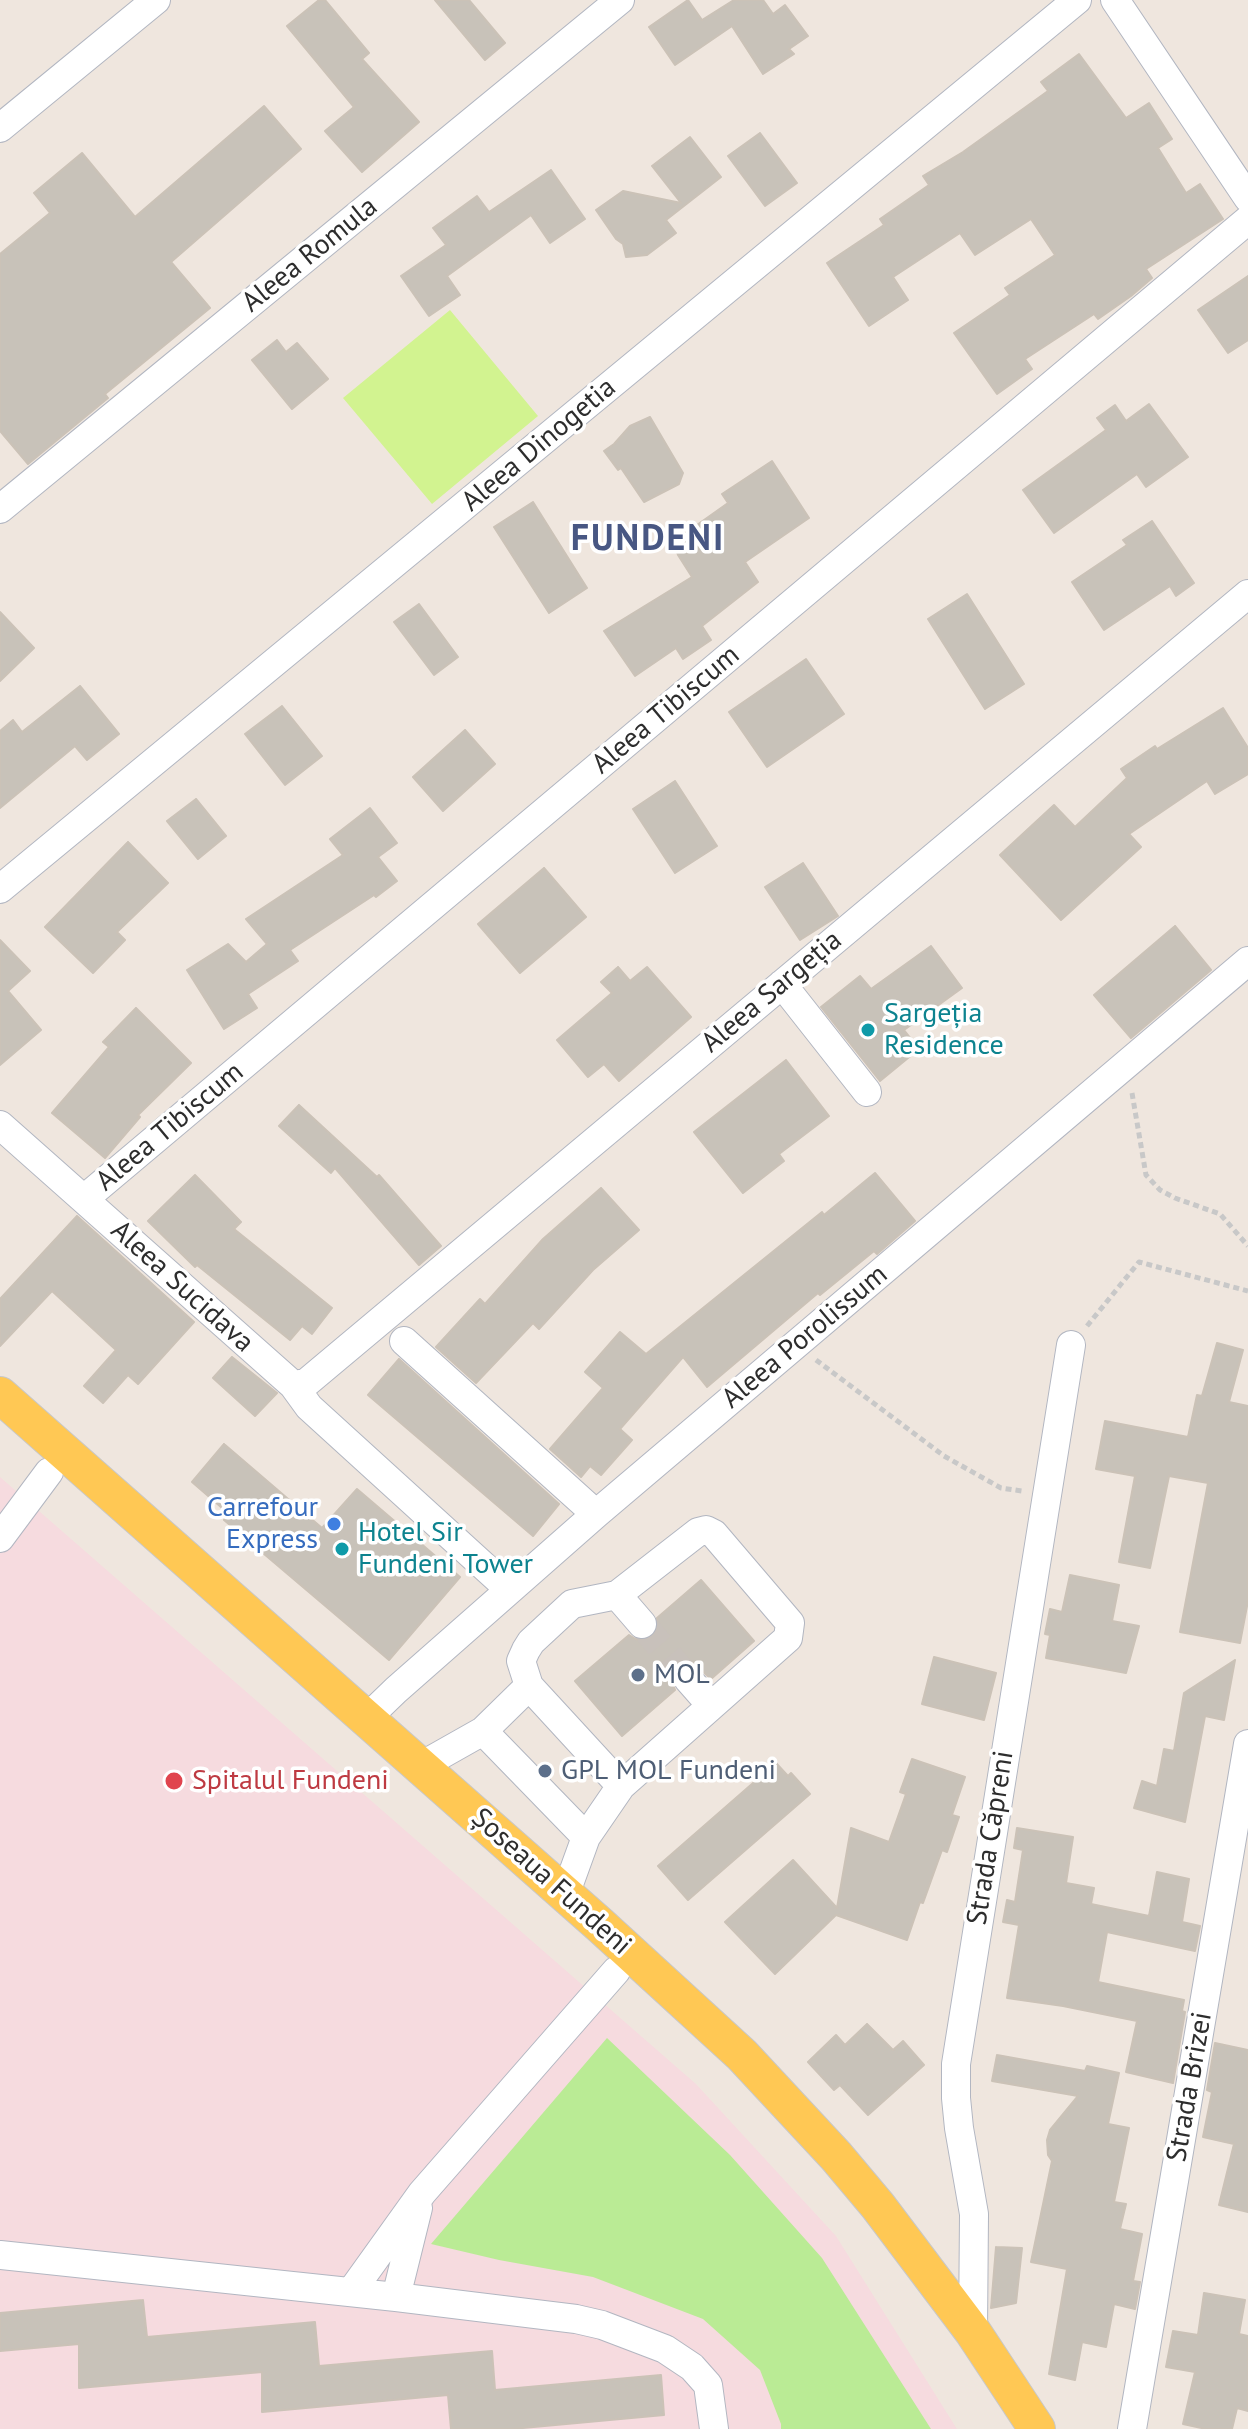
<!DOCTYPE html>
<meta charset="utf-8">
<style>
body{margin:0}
canvas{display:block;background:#efe6de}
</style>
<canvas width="1248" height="2429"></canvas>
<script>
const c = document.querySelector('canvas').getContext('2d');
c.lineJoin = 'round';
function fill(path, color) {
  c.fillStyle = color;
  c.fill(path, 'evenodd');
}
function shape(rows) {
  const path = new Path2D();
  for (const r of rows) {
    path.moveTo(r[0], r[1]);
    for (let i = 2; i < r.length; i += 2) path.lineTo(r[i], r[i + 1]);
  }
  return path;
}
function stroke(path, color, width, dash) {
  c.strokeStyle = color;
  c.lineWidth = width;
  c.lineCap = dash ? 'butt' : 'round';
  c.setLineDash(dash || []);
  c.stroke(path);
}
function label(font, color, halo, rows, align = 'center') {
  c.font = font + ' "PT Sans",sans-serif';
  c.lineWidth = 7;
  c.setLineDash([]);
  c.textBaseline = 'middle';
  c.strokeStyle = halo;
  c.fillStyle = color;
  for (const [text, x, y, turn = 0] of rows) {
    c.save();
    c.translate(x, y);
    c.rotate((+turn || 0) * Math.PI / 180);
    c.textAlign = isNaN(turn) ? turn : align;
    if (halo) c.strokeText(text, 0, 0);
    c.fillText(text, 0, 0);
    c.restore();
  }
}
const medical = shape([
 [0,1477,696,2084,836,2236,957,2429,0,2429]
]);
const green = shape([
 [607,2038,730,2155,822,2258,931,2429,781,2429,781,2424,760,2370,703,2319,593,2277,499,2260,431,2244]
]);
const pitch = shape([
 [450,310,538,416,432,504,343,398]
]);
const building = shape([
 [319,0,325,0,369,53,362,59,419,122,362,172,325,131,354,107,287,26,319,0],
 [435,0,469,0,505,43,485,60,435,0],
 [688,0,702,20,734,0,763,0,773,14,785,5,808,36,789,49,794,54,763,74,732,26,675,65,649,27,688,0],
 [1079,54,1126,118,1149,103,1172,139,1158,148,1186,193,1200,184,1223,219,1146,269,1152,278,1131,296,1098,319,1094,314,1025,359,1032,369,997,394,954,333,1010,295,1005,288,1055,255,1031,219,975,255,960,233,893,277,908,300,869,326,827,263,884,225,880,219,929,185,923,176,963,152,1048,91,1041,82,1079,54],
 [264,106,301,149,171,262,210,308,105,394,108,398,28,464,0,431,0,254,50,213,34,193,82,153,135,217,264,106],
 [760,133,797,183,765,206,728,156,760,133],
 [690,137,721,177,666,220,676,233,647,255,626,257,623,244,616,239,596,210,623,191,681,203,652,166,690,137],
 [551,170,585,219,550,243,531,215,447,276,460,295,429,316,401,276,446,245,433,228,477,196,489,212,551,170],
 [1248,276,1248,340,1228,353,1198,310,1248,276],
 [277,340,286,352,297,343,328,379,292,409,252,360,277,340],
 [1149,404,1188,457,1146,487,1137,474,1054,533,1023,490,1106,430,1097,418,1115,405,1126,421,1149,404],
 [650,417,683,473,679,484,644,502,621,468,618,470,604,451,614,444,630,426,650,417],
 [772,461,809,518,745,562,758,582,702,626,711,640,683,659,676,648,635,676,604,631,692,577,678,555,676,549,680,537,728,503,722,494,772,461],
 [533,502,587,588,549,613,494,527,533,502],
 [1152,521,1194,583,1176,596,1170,586,1104,630,1072,582,1127,545,1123,540,1152,521],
 [967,594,1024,684,985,709,928,619,967,594],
 [419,604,458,657,434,675,394,622,419,604],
 [0,612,34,648,0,681,0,612],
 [806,659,844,714,767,767,729,712,806,659],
 [80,686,119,734,87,760,75,746,0,808,0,731,13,720,22,732,80,686],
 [282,706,322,756,285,785,245,734,282,706],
 [1223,708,1248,748,1248,774,1215,794,1207,781,1129,834,1141,847,1061,920,1000,855,1054,805,1075,827,1127,778,1121,769,1155,746,1157,749,1223,708],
 [465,730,495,764,443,811,413,777,465,730],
 [675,781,717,846,675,873,633,809,675,781],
 [196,799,226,836,198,859,167,821,196,799],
 [370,808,397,843,378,857,397,881,376,897,374,895,290,950,298,961,248,994,257,1008,224,1029,187,970,228,944,246,962,267,944,246,919,343,855,330,839,370,808],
 [128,842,168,883,117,932,125,940,93,973,45,927,128,842],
 [803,863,838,916,800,940,765,887,803,863],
 [544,868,586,917,520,973,478,924,544,868],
 [1175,926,1211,970,1131,1038,1094,995,1175,926],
 [0,940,30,971,8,991,41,1030,0,1065,0,940],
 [931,946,962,988,904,1030,919,1049,880,1081,821,1007,860,976,871,989,931,946],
 [618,967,630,981,647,967,691,1017,619,1081,604,1064,588,1077,557,1040,612,993,601,982,618,967],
 [136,1008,191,1063,138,1115,140,1117,105,1158,52,1113,109,1047,103,1042,136,1008],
 [786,1060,829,1116,779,1154,784,1161,743,1193,694,1132,786,1060],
 [299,1105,377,1177,379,1175,441,1246,419,1265,335,1168,331,1173,279,1126,299,1105],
 [875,1173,915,1221,877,1254,874,1251,820,1295,818,1293,707,1387,683,1357,620,1429,632,1440,601,1475,590,1466,581,1477,550,1449,603,1388,585,1372,620,1332,646,1354,822,1212,824,1215,875,1173],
 [195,1175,241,1222,234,1229,332,1308,312,1334,302,1326,290,1340,197,1265,195,1267,148,1221,195,1175],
 [601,1188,639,1230,593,1270,539,1329,533,1323,476,1383,436,1347,480,1299,485,1304,543,1239,601,1188],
 [77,1216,194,1322,138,1384,128,1375,103,1403,84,1386,116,1350,52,1291,0,1346,0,1299,77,1216],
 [1217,1343,1243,1350,1229,1402,1248,1406,1248,1601,1240,1643,1180,1632,1208,1483,1169,1476,1150,1568,1119,1562,1135,1476,1096,1469,1105,1421,1188,1437,1197,1395,1202,1396,1217,1343],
 [232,1357,277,1393,255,1416,213,1378,232,1357],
 [399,1359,559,1504,533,1536,368,1395,399,1359],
 [224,1444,322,1528,357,1489,460,1577,389,1660,224,1520,229,1514,192,1482,224,1444],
 [1070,1575,1119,1585,1112,1621,1139,1626,1126,1673,1046,1658,1050,1635,1045,1634,1050,1609,1062,1612,1070,1575],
 [701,1580,754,1641,711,1679,694,1663,685,1662,677,1666,672,1674,672,1683,675,1690,622,1736,575,1681,629,1635,637,1640,652,1637,658,1629,657,1618,701,1580],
 [934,1657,996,1673,984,1720,922,1704,934,1657],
 [1235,1660,1224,1720,1205,1716,1185,1822,1134,1808,1142,1781,1157,1786,1164,1749,1174,1751,1184,1693,1235,1660],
 [912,1759,965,1777,952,1815,959,1817,947,1852,942,1850,923,1903,920,1902,907,1940,836,1915,775,1974,725,1922,793,1860,837,1908,851,1828,889,1842,906,1794,900,1792,912,1759],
 [776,1763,788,1776,791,1773,810,1794,688,1900,658,1866,776,1763],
 [1017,1828,1073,1837,1066,1883,1094,1888,1091,1904,1149,1916,1157,1872,1189,1879,1182,1922,1200,1926,1195,1951,1107,1932,1098,1982,1184,2000,1182,2011,1185,2012,1173,2083,1126,2072,1137,2021,1063,2006,1007,1998,1019,1925,1003,1922,1007,1900,1015,1902,1023,1850,1014,1848,1017,1828],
 [867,2024,893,2050,903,2041,924,2065,868,2115,840,2085,834,2090,808,2062,836,2035,845,2045,867,2024],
 [1215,2043,1248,2050,1248,2212,1219,2205,1234,2144,1203,2137,1212,2092,1207,2090,1215,2043],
 [997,2055,1085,2071,1087,2066,1119,2073,1108,2124,1129,2128,1114,2202,1126,2204,1120,2229,1142,2234,1133,2281,1140,2282,1135,2309,1114,2304,1106,2347,1082,2342,1075,2380,1049,2374,1067,2269,1031,2262,1052,2161,1048,2155,1047,2140,1050,2130,1078,2096,992,2081,997,2055],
 [996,2247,1022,2248,1016,2303,991,2308,996,2247],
 [1204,2293,1245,2300,1239,2334,1248,2336,1248,2411,1237,2408,1232,2429,1206,2429,1183,2424,1195,2372,1166,2367,1173,2331,1198,2335,1204,2293],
 [143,2300,147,2337,315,2322,319,2366,492,2351,495,2390,661,2375,664,2415,512,2429,451,2429,448,2395,262,2412,262,2372,79,2388,79,2344,0,2351,0,2313,143,2300]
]);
const minorTunnel = shape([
 [642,1624,688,1679]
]);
const path = shape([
 [1132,1093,1146,1175,1160,1190,1175,1198,1220,1214,1248,1246],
 [1087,1326,1139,1262,1248,1291],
 [816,1360,944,1456,1001,1488,1022,1491]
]);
const minor = shape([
 [1115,0,1248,198],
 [0,128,156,0],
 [0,509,620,0],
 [0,889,1077,0],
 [782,984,867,1092],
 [0,1125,293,1385,309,1407,509,1589],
 [84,1199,1248,220],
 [404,1341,596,1514],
 [293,1385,306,1383,1248,594],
 [0,1538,49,1472],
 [617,1595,642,1624],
 [688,1679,710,1704],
 [529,1686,621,1786],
 [367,1718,396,1690,596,1514,1248,961],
 [483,1731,586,1837],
 [421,1766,483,1731,529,1686,521,1661,526,1650,531,1642,572,1604,617,1595,698,1532,706,1530,714,1534,790,1623,788,1638,621,1786,586,1837,565,1895],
 [0,2255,396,2297,576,2319,602,2325,665,2349,692,2367,708,2385,714,2429],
 [351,2292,422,2193,616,1971],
 [396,2297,418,2208],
 [973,2332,974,2214,959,2128,956,2098,956,2064,1071,1345],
 [1132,2429,1248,1744]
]);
const major = shape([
 [0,1395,600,1925,742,2055,836,2156,878,2206,973,2332,1037,2429]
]);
const markers = [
 [868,1030,8,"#0f9aa8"],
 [334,1524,8,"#3f7fe0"],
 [342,1549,8,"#0f9aa8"],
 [638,1675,8,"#5c6f8a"],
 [545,1771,8,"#5c6f8a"],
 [174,1781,10,"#e0444e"]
];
const streetNames = [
 ["Aleea Romula",310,255,-39],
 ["Aleea Dinogetia",539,445,-40],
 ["Aleea Tibiscum",666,710,-40],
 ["Aleea Sargeția",772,992,-40],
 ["Aleea Tibiscum",170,1127,-40],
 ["Aleea Sucidava",182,1287,42],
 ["Aleea Porolissum",805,1337,-40],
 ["Strada Căpreni",991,1838,-81],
 ["Șoseaua Fundeni",551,1882,42],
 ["Strada Brizei",1190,2087,-80]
];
const cultureNames = [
 ["Sargeția",884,1014],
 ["Residence",884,1046],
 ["Hotel Sir",358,1533],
 ["Fundeni Tower",358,1565]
];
const shopNames = [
 ["Carrefour",318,1508],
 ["Express",318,1540]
];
const serviceNames = [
 ["MOL",654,1675],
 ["GPL MOL Fundeni",561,1771]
];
const healthNames = [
 ["Spitalul Fundeni",192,1781]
];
const districtNames = [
 ["FUNDENI",648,540]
];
fill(medical, '#f6dbdf');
fill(green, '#baeb95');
fill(pitch, '#d2f390');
fill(building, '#c8c2b9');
stroke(building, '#cbc2b7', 2);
stroke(minorTunnel, '#c8c1bb', 28, [28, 14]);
stroke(minor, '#b2b6c1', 30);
stroke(major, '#c8c8c8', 38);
stroke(path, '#c8c8c8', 5, [6, 4]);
stroke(minor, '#fff', 28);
stroke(major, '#ffc854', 36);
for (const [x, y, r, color] of markers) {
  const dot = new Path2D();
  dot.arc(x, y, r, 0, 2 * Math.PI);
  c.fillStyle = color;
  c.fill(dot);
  stroke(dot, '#fff', 3);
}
label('28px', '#2d2d2d', '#fff', streetNames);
label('28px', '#0d838f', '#fff', cultureNames, 'left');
label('28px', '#366cbe', '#fff', shopNames, 'right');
label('28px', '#4e5e75', '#fff', serviceNames, 'left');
label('28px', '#be3a42', '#fff', healthNames, 'left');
c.letterSpacing = '2px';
label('bold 36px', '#485783', '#fff', districtNames);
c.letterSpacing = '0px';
</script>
